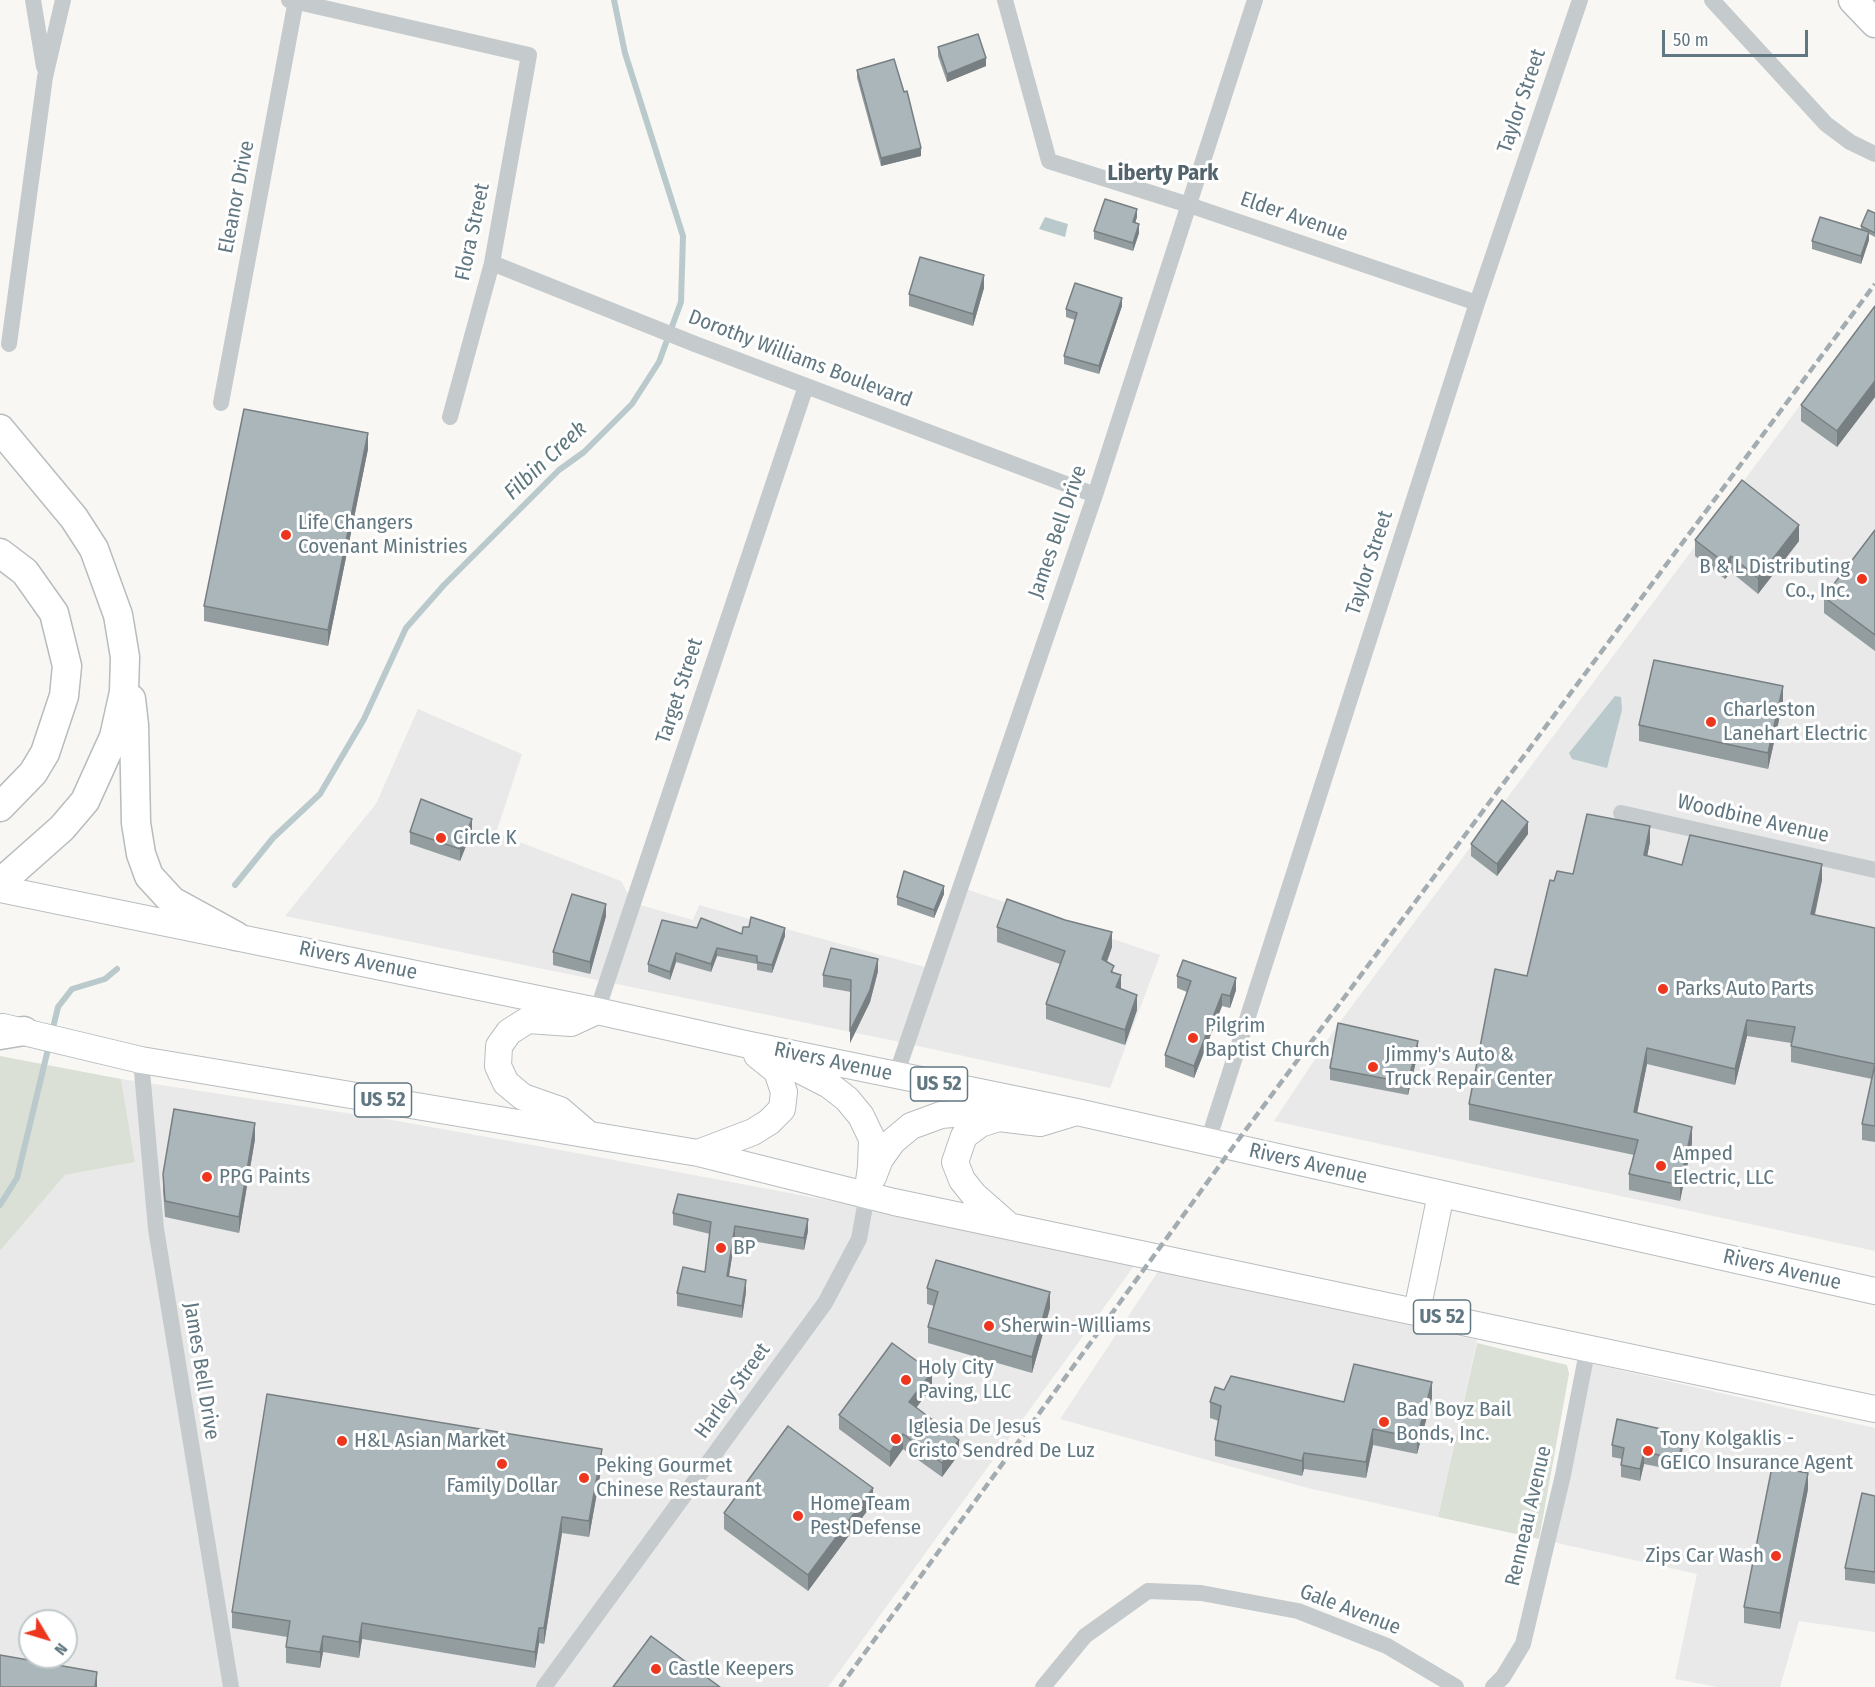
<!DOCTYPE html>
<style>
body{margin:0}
#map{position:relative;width:1875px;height:1687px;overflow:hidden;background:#f8f7f4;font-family:"Fira Sans Condensed",sans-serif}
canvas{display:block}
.north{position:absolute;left:18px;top:1609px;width:60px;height:60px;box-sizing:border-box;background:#fff;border:2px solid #c0c9cd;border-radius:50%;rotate:128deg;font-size:16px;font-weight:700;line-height:24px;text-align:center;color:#617781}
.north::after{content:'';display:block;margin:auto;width:21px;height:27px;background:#ee361e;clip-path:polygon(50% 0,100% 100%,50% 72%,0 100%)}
.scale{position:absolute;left:1662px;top:30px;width:146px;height:27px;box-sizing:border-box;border:3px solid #617781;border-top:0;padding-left:8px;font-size:18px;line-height:21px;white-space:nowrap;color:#617781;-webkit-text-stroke:4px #fff;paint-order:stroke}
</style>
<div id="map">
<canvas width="1875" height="1687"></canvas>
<div class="north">N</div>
<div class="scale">50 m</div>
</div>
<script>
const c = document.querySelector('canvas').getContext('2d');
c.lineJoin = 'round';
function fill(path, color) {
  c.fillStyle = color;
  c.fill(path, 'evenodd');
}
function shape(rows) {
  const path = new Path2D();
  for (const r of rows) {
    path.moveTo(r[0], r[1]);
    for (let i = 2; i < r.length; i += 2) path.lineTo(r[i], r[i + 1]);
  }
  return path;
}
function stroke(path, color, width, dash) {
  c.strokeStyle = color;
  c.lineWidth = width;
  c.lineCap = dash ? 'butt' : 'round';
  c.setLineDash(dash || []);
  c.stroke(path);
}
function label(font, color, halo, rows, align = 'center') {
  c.font = font + ' "Fira Sans Condensed",sans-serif';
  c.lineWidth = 6;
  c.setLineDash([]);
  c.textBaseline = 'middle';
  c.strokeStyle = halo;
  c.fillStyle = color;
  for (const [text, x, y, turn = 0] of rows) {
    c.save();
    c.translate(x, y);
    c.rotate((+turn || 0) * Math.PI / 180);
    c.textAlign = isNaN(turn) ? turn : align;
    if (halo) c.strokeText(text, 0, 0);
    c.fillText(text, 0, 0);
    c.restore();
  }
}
const built = shape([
 [1875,305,1875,1251,1274,1121,1337,1026],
 [418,709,522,754,496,833,621,881,633,903,693,920,699,905,932,969,960,887,1160,955,1110,1088,895,1041,285,916,376,804],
 [121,1079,386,1119,571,1152,864,1207,1134,1266,828,1687,0,1687,0,1251,65,1175,135,1162],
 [30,1621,66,1621,66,1657,30,1657],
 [1159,1270,1477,1340,1438,1517,1308,1488,1060,1419],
 [1584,1362,1875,1428,1875,1632,1799,1621,1780,1687,1718,1687,1675,1679,1697,1574,1548,1541]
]);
const green = shape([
 [0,1056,121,1079,135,1162,65,1175,0,1251],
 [1477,1343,1567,1365,1569,1374,1539,1539,1438,1517]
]);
const water = shape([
 [1045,217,1068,224,1065,237,1039,229],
 [1615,696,1621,697,1622,710,1607,768,1572,759,1569,753]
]);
const stream = shape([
 [235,885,273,838,320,794,364,719,406,628,444,585,559,470,584,452,632,404,659,362,681,302,683,236,625,53,614,0],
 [52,1032,58,1007,72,989,105,979,117,969],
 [0,1205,17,1178,49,1045]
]);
const street = shape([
 [33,0,44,67],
 [289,0,529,55,492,263,450,417],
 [1005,0,1049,161,1189,205,1477,303],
 [1712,0,1826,124,1850,142,1875,154],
 [492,263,695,344,1095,495],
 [9,344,45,77,63,0],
 [221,403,296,0],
 [1621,813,1875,870],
 [597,1011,806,386],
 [141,1060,156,1229,231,1687],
 [896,1075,1095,495,1255,0],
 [1208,1141,1477,303,1580,0],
 [544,1687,825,1303,859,1239,867,1195],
 [1043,1687,1085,1636,1148,1591,1201,1593,1298,1611,1387,1646,1456,1687],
 [1493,1687,1503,1677,1523,1644,1563,1475,1588,1347]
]);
const primary = shape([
 [0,889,597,1011,745,1044,1077,1112,1875,1291],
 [3,1027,141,1060,698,1153,894,1202,1875,1409],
 [784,1062,829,1085,847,1099,861,1116,872,1139,871,1167,867,1195],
 [588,1134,560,1110,523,1097,506,1083,498,1066,499,1046,509,1032,528,1020,571,1023,597,1011],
 [698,1153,753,1132,769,1122,782,1109,784,1092,777,1071,757,1055],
 [873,1177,880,1159,893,1141,911,1126,941,1115,1000,1110],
 [1008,1225,974,1195,962,1180,955,1162,964,1136,980,1124,999,1118,1040,1123,1073,1113],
 [1417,1311,1441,1194]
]);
const highway = shape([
 [1853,0,1875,23],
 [0,429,74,518,94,549,118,615,125,657,124,692,114,737,85,801,62,828,0,883],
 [0,553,25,572,54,613,67,666,64,696,45,753,33,773,0,807],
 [131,699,134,725,136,823,141,854,149,876,172,901,236,936],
 [0,1035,24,1031]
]);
const rail = shape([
 [840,1687,1233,1147,1875,284]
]);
const wall = shape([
 [938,47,986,66,947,82,938,56],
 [857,70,921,156,881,166,857,78],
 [1875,213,1875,237,1869,234,1869,240,1861,264,1812,249,1812,241,1861,230,1861,226],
 [1137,217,1135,223,1139,233,1133,251,1094,239,1094,231],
 [984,288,973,326,909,306,909,294],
 [1122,306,1099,374,1064,364,1064,356,1075,320,1066,317,1066,309],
 [1875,306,1875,397,1837,447,1801,421,1801,405],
 [368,449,328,646,204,621,204,606],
 [1875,530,1875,651,1824,613,1824,597],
 [1695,540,1799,541,1758,594,1731,572,1725,579,1695,556],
 [1783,702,1768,769,1639,741,1639,725],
 [472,831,460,861,410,844,410,832],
 [1528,834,1497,876,1471,856,1471,844],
 [1650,842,1647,856,1682,865,1822,880,1815,915,1875,928,1875,1142,1862,1140,1862,1124,1872,1079,1791,1062,1791,1043,1747,1036,1735,1085,1647,1064,1637,1113,1692,1143,1680,1201,1629,1190,1629,1174,1634,1155,1469,1120,1469,1104,1573,874],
 [944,894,934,918,897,905,897,897],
 [606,916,590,974,553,965,553,952],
 [997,927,1112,947,1107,962,1114,973,1121,989,1137,1010,1125,1045,1046,1019,1046,1004,1060,964,997,942],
 [697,928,742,934,785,936,772,973,757,970,757,964,717,956,711,972,676,962,670,980,648,972,648,964],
 [878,971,870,1002,850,1043,851,992,823,987,823,975],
 [1177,976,1236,990,1230,1008,1222,1006,1194,1078,1165,1067,1165,1055,1187,992,1177,988],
 [1418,1053,1408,1095,1330,1080,1330,1068],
 [255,1139,239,1233,165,1217,163,1190,163,1174],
 [673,1213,808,1231,804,1250,735,1238,729,1276,746,1292,742,1318,677,1306,677,1293,705,1272,710,1234,673,1225],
 [927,1288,1050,1308,1032,1373,928,1343,928,1327,934,1306,927,1304],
 [932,1387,916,1408,959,1454,942,1477,903,1449,890,1467,839,1429,839,1415],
 [1224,1390,1344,1402,1432,1398,1417,1454,1373,1445,1366,1478,1304,1469,1302,1476,1215,1456,1215,1440,1219,1421,1210,1418,1210,1402],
 [1612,1445,1683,1446,1679,1471,1644,1464,1640,1481,1621,1477,1621,1465,1622,1459,1612,1457],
 [602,1465,589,1537,562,1533,544,1644,539,1643,535,1668,362,1639,359,1658,323,1652,320,1668,286,1663,286,1647,287,1637,232,1628,232,1612],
 [1808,1489,1780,1629,1744,1623,1744,1607],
 [1875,1496,1875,1584,1845,1580,1845,1568],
 [873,1503,808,1591,724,1529,724,1513]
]);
const shadedWall = shape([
 [986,58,986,66,947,82,947,74],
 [921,148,921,156,881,166,881,158],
 [1137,209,1137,217,1133,230,1133,222],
 [1139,224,1139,233,1133,251,1133,243],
 [1869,232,1869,240,1861,264,1861,256],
 [984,275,984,288,973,326,973,314],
 [1122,298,1122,306,1099,374,1099,366],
 [1875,381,1875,397,1837,447,1837,431],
 [368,433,368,449,328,646,328,630],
 [1799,525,1799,541,1758,594,1758,578],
 [1731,556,1731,572,1725,579,1725,563],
 [1783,686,1783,702,1768,769,1768,753],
 [472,819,472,831,460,861,460,849],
 [1528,822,1528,834,1497,876,1497,864],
 [1650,826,1650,842,1644,871,1644,855],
 [1822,864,1822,880,1811,930,1811,914],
 [944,886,944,894,934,918,934,910],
 [606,904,606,916,590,974,590,962],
 [785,928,785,936,772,973,772,965],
 [1112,932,1112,947,1102,974,1102,959],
 [717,948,717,956,711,972,711,964],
 [676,953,676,962,670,980,670,972],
 [878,959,878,971,870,1002,850,1043,850,1031],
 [1121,975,1121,990,1116,987],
 [1236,978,1236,990,1230,1008,1230,996],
 [1222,994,1222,1006,1194,1078,1194,1066],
 [1137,995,1137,1010,1125,1045,1125,1030],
 [1747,1020,1747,1036,1735,1085,1735,1069],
 [1418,1041,1418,1053,1408,1095,1408,1083],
 [1647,1048,1647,1064,1634,1128,1634,1112],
 [255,1123,255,1139,239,1233,239,1217],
 [1692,1127,1692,1143,1680,1201,1680,1185],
 [808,1219,808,1231,804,1250,804,1238],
 [735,1226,735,1238,727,1288,727,1276],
 [746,1280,746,1292,742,1318,742,1306],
 [1050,1292,1050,1308,1032,1373,1032,1357],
 [932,1372,932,1387,909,1417,909,1402],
 [1432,1382,1432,1398,1417,1454,1417,1438],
 [1373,1429,1373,1445,1366,1478,1366,1462],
 [903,1434,903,1449,890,1467,890,1452],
 [1683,1434,1683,1446,1679,1471,1679,1459],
 [959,1440,959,1454,942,1477,942,1463],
 [602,1449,602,1465,589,1537,589,1521],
 [1644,1452,1644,1464,1640,1481,1640,1469],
 [1304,1453,1304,1469,1302,1476,1302,1461],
 [1808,1473,1808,1489,1780,1629,1780,1613],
 [873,1488,873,1503,808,1591,808,1575],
 [562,1517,562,1533,544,1644,544,1628],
 [362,1623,362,1639,359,1658,359,1642],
 [539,1628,539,1643,535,1668,535,1652],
 [323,1636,323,1652,320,1668,320,1652],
 [97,1672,97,1687,95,1687]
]);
const building = shape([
 [978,34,986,58,947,74,938,47,978,34],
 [894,59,904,92,907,91,921,148,881,158,857,70,894,59],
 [1105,199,1137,209,1133,222,1139,224,1133,243,1094,231,1105,199],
 [1868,210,1875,213,1875,233,1861,226,1868,210],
 [1820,217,1869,232,1861,256,1812,241,1820,217],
 [920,257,984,275,973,314,909,294,920,257],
 [1075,283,1122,298,1099,366,1064,356,1077,313,1066,309,1075,283],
 [1875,306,1875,381,1837,431,1801,405,1875,306],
 [244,409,368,433,328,630,204,606,244,409],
 [1742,480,1799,525,1758,578,1731,556,1725,563,1695,540,1742,480],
 [1875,530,1875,635,1824,597,1875,530],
 [1654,660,1783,686,1768,753,1639,725,1654,660],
 [421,799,472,819,460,849,410,832,421,799],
 [1502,800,1528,822,1497,864,1471,844,1502,800],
 [1587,814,1650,826,1644,855,1682,865,1690,835,1822,864,1811,914,1875,928,1875,1126,1862,1124,1875,1064,1791,1046,1795,1027,1747,1020,1735,1069,1647,1048,1634,1112,1692,1127,1680,1185,1629,1174,1638,1140,1469,1104,1495,969,1527,976,1550,880,1554,881,1557,871,1573,874,1587,814],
 [904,871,944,886,934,910,897,897,904,871],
 [572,894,606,904,590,962,553,952,572,894],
 [1007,899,1065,920,1112,932,1102,959,1114,966,1111,972,1121,975,1116,987,1137,995,1125,1030,1046,1004,1065,951,997,927,1007,899],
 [751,917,785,928,772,965,757,962,757,956,717,948,711,964,676,953,670,972,648,964,662,920,697,928,701,918,742,934,743,927,749,927,751,917],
 [831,948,878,959,870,990,850,1031,851,980,823,975,831,948],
 [1183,960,1236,978,1230,996,1222,994,1194,1066,1165,1055,1191,981,1177,976,1183,960],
 [1338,1023,1418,1041,1408,1083,1330,1068,1338,1023],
 [174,1109,255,1123,239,1217,165,1201,163,1174,174,1109],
 [678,1194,808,1219,804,1238,735,1226,727,1276,746,1280,742,1306,677,1293,683,1267,705,1272,711,1222,673,1213,678,1194],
 [936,1260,1050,1292,1032,1357,928,1327,938,1292,927,1288,936,1260],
 [892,1343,932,1372,909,1402,959,1440,942,1463,903,1434,890,1452,839,1415,892,1343],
 [1354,1364,1432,1382,1417,1438,1373,1429,1366,1462,1304,1453,1302,1461,1215,1440,1221,1406,1210,1402,1215,1387,1224,1390,1231,1376,1344,1402,1354,1364],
 [267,1394,602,1449,589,1521,562,1517,544,1628,539,1628,535,1652,362,1623,359,1642,323,1636,320,1652,286,1647,290,1621,232,1612,267,1394],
 [1617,1419,1683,1434,1679,1459,1644,1452,1640,1469,1621,1465,1624,1448,1612,1445,1617,1419],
 [788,1426,873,1488,808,1575,724,1513,788,1426],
 [1772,1467,1808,1473,1780,1613,1744,1607,1772,1467],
 [1862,1493,1875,1496,1875,1572,1845,1568,1862,1493],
 [651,1636,720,1687,613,1687,651,1636],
 [0,1655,97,1672,95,1687,0,1687,0,1655]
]);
const markers = [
 [286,535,6,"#ee361e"],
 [1862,579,6,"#ee361e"],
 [1711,722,6,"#ee361e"],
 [441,838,6,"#ee361e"],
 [1663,989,6,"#ee361e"],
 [1193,1038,6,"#ee361e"],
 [1373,1067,6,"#ee361e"],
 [1661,1166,6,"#ee361e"],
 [207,1177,6,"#ee361e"],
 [721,1248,6,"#ee361e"],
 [989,1326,6,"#ee361e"],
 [906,1380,6,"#ee361e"],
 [1384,1422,6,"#ee361e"],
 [896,1439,6,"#ee361e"],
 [342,1441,6,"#ee361e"],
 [1648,1451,6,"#ee361e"],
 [502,1464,6,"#ee361e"],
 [584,1478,6,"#ee361e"],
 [798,1516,6,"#ee361e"],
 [1776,1556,6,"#ee361e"],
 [656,1669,6,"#ee361e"]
];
const shields = [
 [939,1084,57],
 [383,1100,57],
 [1442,1317,57]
];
const shieldNames = [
 ["US 52",939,1084],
 ["US 52",383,1100],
 ["US 52",1442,1317]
];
const streetNames = [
 ["Taylor Street",1522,101,-71],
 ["Eleanor Drive",237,197,-79],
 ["Elder Avenue",1294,217,19],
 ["Flora Street",473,232,-78],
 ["Dorothy Williams Boulevard",800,359,21],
 ["James Bell Drive",1058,532,-71],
 ["Taylor Street",1370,563,-72],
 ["Target Street",680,691,-72],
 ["Woodbine Avenue",1753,819,13],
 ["Rivers Avenue",358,961,12],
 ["Rivers Avenue",833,1062,12],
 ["Rivers Avenue",1308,1164,13],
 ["Rivers Avenue",1782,1270,13],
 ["James Bell Drive",201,1371,81],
 ["Harley Street",733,1391,-54],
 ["Renneau Avenue",1529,1516,-77],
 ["Gale Avenue",1350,1610,21]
];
const poiNames = [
 ["Life Changers",298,523],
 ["Covenant Ministries",298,547],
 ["B & L Distributing",1850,567,"right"],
 ["Co., Inc.",1850,591,"right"],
 ["Charleston",1723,710],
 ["Lanehart Electric",1723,734],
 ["Circle K",453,838],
 ["Parks Auto Parts",1675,989],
 ["Pilgrim",1205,1026],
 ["Baptist Church",1205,1050],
 ["Jimmy's Auto &",1385,1055],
 ["Truck Repair Center",1385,1079],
 ["Amped",1673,1154],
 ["Electric, LLC",1673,1178],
 ["PPG Paints",219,1177],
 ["BP",733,1248],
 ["Sherwin-Williams",1001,1326],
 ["Holy City",918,1368],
 ["Paving, LLC",918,1392],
 ["Bad Boyz Bail",1396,1410],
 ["Bonds, Inc.",1396,1434],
 ["Iglesia De Jesus",908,1427],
 ["Cristo Sendred De Luz",908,1451],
 ["Tony Kolgaklis -",1660,1439],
 ["GEICO Insurance Agent",1660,1463],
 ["H&L Asian Market",354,1441],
 ["Peking Gourmet",596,1466],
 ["Chinese Restaurant",596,1490],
 ["Family Dollar",502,1486,"center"],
 ["Home Team",810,1504],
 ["Pest Defense",810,1528],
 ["Zips Car Wash",1764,1556,"right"],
 ["Castle Keepers",668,1669]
];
const neighbourhoodNames = [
 ["Liberty Park",1163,174]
];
const waterNames = [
 ["Filbin Creek",546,461,-43]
];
fill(built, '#e8e9e8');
fill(green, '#dae0d5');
fill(water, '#bacacc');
stroke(stream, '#bacacc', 6);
stroke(primary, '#b8bdc0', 28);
stroke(highway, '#b7bcbe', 31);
stroke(street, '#c5cacc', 16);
stroke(primary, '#fff', 26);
stroke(highway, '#fff', 28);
stroke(rail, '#a3acb0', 4.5, [9, 4.5]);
fill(wall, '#939da0');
fill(shadedWall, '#787f82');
fill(building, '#abb6ba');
stroke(building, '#787f82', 1.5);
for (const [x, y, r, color] of markers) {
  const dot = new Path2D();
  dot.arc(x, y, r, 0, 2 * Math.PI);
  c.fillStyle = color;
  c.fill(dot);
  stroke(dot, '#fff', 2);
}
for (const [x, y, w] of shields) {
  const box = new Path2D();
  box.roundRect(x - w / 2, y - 17, w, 34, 4.5);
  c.fillStyle = '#fff';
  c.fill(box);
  stroke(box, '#617781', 1.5);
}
label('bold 20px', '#617781', null, shieldNames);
label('21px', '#617781', '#fff', streetNames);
label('21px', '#617781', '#fff', poiNames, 'left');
label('bold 22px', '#53646c', '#fff', neighbourhoodNames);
label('italic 22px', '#5b777c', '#fff', waterNames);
</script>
